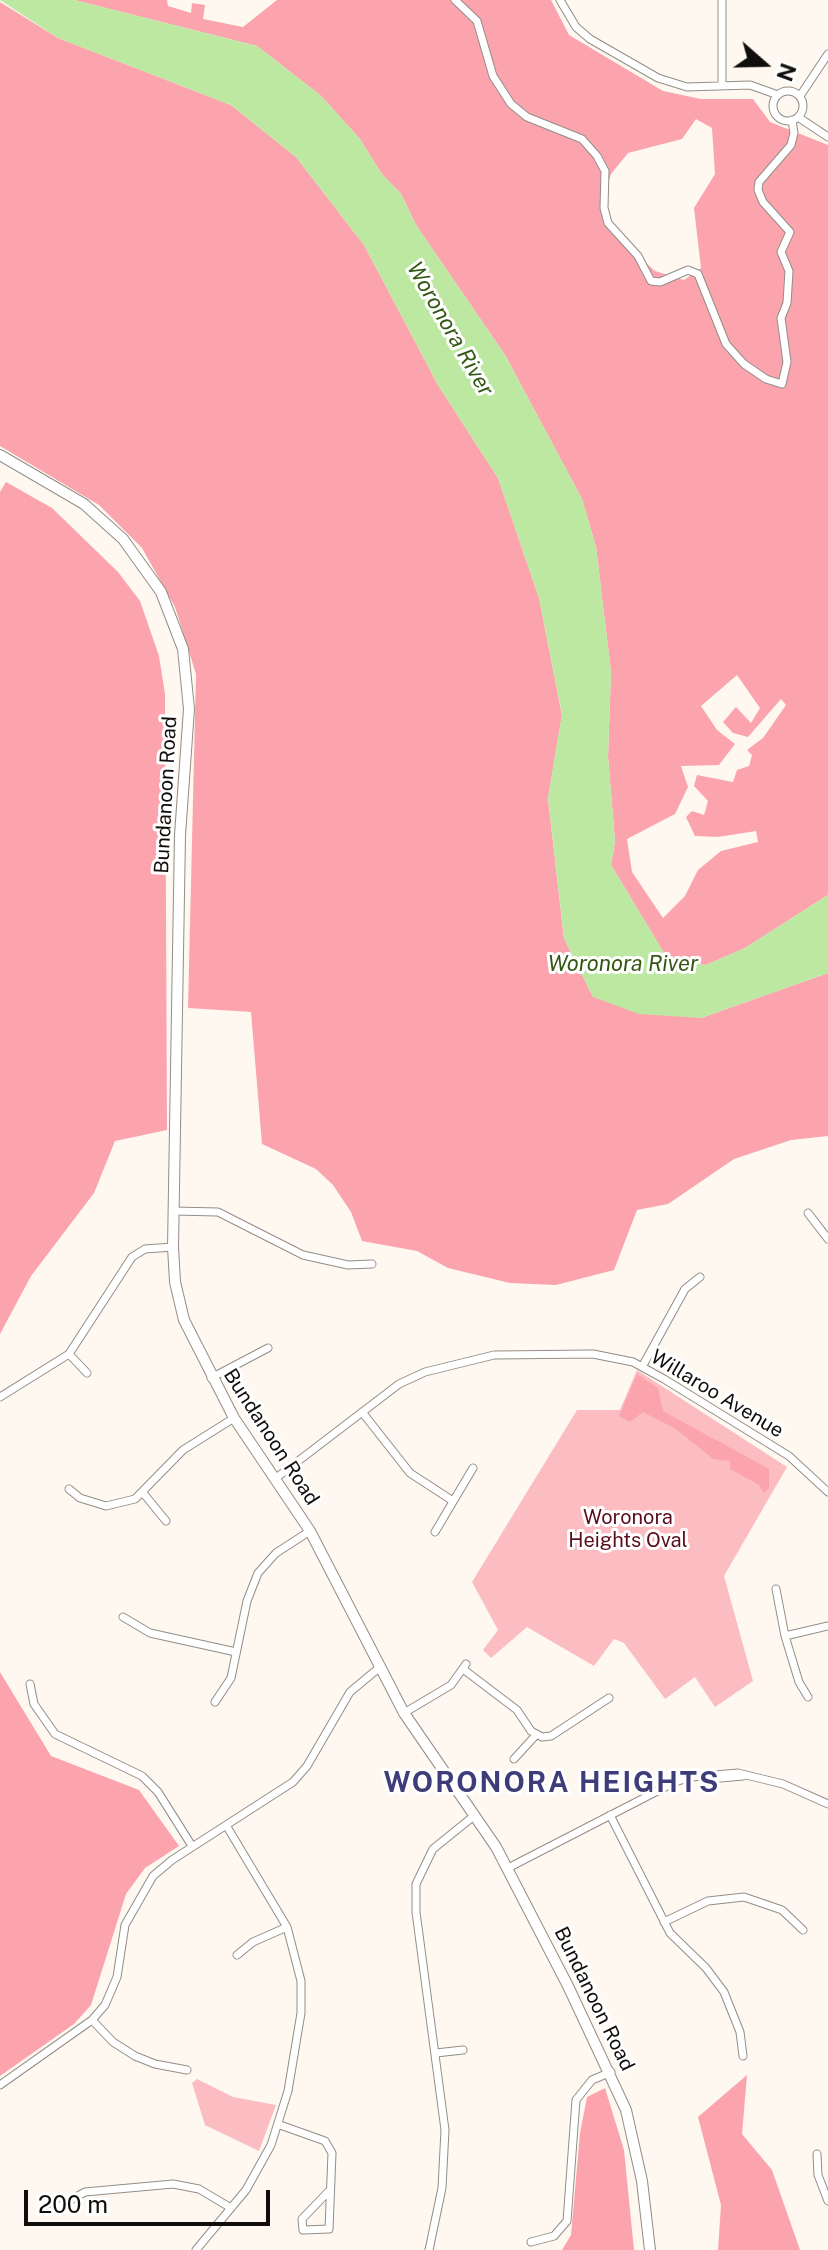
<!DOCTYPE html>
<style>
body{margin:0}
#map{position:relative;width:828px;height:2250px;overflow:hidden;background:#fef8f0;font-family:"Public Sans",sans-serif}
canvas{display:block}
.north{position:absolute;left:724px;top:24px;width:80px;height:80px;-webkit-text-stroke:6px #fff;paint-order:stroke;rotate:110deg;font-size:22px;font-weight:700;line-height:32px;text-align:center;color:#100e0c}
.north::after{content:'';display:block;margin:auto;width:28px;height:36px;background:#100e0c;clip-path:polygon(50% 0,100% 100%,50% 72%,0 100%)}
.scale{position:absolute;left:24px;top:2190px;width:246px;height:36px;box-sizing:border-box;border:4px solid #100e0c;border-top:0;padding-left:10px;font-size:24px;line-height:28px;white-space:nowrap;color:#100e0c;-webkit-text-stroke:6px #fff;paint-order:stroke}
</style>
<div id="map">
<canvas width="828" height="2250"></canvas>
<div class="north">N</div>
<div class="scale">200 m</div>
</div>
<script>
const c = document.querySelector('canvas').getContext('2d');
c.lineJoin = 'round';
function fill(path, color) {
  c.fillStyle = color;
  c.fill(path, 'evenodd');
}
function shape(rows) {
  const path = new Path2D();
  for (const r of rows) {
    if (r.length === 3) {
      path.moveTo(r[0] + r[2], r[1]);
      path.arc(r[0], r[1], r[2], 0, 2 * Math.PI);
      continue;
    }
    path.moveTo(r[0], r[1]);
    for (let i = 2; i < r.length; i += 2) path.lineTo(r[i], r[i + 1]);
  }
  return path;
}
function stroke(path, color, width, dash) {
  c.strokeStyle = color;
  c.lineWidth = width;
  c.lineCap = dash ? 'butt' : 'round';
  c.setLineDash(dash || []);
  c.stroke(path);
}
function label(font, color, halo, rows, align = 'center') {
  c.font = font + ' "Public Sans",sans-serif';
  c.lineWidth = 6;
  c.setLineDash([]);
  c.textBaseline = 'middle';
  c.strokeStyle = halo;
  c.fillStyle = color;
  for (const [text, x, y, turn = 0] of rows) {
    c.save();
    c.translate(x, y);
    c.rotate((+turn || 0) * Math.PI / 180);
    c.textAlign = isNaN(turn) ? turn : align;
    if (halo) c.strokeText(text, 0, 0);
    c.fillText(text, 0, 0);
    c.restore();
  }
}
const green = shape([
 [637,1370,787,1467,724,1576,753,1681,715,1707,695,1677,665,1699,624,1643,614,1639,594,1666,527,1627,491,1658,483,1650,498,1630,472,1582,577,1410,620,1410],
 [197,2079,233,2097,276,2105,259,2151,205,2125,192,2083]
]);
const forest = shape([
 [74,0,167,0,168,6,191,13,192,3,205,5,203,19,243,27,277,0,551,0,569,35,663,91,701,99,753,99,770,122,828,145,828,895,745,948,706,965,667,958,611,865,615,841,608,756,611,672,596,547,582,499,505,355,416,225,401,194,381,173,360,139,320,95,257,46],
 [696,119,712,128,715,174,694,208,701,268,684,280,655,271,614,234,600,210,611,174,628,153,682,139],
 [737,675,760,708,751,723,736,707,723,722,733,733,748,737,781,699,786,705,763,738,747,750,752,755,749,766,737,770,733,782,697,775,694,786,708,801,704,815,692,811,686,817,695,836,718,837,756,831,758,842,721,851,698,870,685,896,663,918,632,872,627,839,675,814,688,787,681,766,719,765,735,744,717,730,701,706],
 [0,2,58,38,231,105,296,157,364,245,438,385,498,478,539,598,562,715,548,799,564,938,593,997,701,1018,828,973,828,1136,791,1140,734,1159,668,1204,637,1210,614,1270,556,1285,510,1283,448,1268,417,1251,362,1241,351,1212,333,1185,316,1169,262,1144,251,1012,188,1008,196,674,175,607,142,548,99,505,0,446],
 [6,482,52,508,118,572,140,601,159,656,165,694,167,1130,115,1141,94,1193,31,1276,0,1334,0,492],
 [637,1374,658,1388,663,1411,769,1469,769,1488,764,1493,759,1485,730,1469,730,1461,713,1459,676,1429,643,1412,630,1422,619,1416],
 [0,1672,51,1756,139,1790,179,1846,145,1868,126,1894,91,2005,74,2024,0,2076],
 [747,2075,742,2134,772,2170,800,2250,718,2250,721,2205,698,2117],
 [605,2088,624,2150,634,2250,562,2250,571,2235,580,2133,587,2097]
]);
const water = shape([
 [0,0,74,0,257,46,320,95,360,139,381,173,401,194,416,225,505,355,582,499,596,547,611,672,608,756,615,841,611,865,667,958,706,965,745,948,828,895,828,973,701,1018,639,1014,593,997,564,938,548,798,562,714,539,598,498,478,438,385,364,245,296,157,231,105,58,38]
]);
const street = shape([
 [455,0,477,21,493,76,511,104,527,117,582,139,597,156,605,171,604,208,608,223,638,256,651,281,660,282,688,270,698,274,726,344,744,364,766,379,782,384,787,362,781,318,787,303,789,271,781,252,790,232,763,202,758,190,759,182,791,145,794,133,792,120],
 [560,0,576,27,590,39,658,78,687,87,750,85,778,95],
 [722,86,722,0],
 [788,106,15],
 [800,96,828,54],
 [798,117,828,137],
 [173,1211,218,1212,303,1255,348,1265,372,1264],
 [808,1213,828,1239],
 [69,1354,87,1373],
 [642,1367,685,1289,700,1277],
 [211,1378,268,1348],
 [0,1397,69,1354,132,1257,145,1249,173,1247],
 [362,1412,410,1473,453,1501],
 [276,1478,399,1384,425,1372,494,1355,593,1354,633,1362,664,1379,789,1456,828,1492],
 [69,1489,80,1498,106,1506,135,1499,183,1450,234,1418],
 [144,1494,166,1521],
 [435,1532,473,1468],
 [776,1589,785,1636,799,1682,808,1697],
 [123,1617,150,1633,236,1652],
 [785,1636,828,1626],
 [463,1669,517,1710,531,1731,542,1737,551,1736,609,1698],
 [30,1684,34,1704,55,1734,142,1776,158,1792,192,1846],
 [215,1702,231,1678,247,1601,258,1573,276,1553,310,1531],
 [404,1713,451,1685,466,1664],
 [514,1759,536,1735],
 [710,1779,743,1776],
 [610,1815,670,1933,706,1968,724,1992,740,2032,743,2056],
 [508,1868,675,1782,691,1777,738,1773,783,1784,828,1804],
 [664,1922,708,1901,744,1897,782,1910,803,1930],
 [237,1955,253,1942,287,1927],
 [92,2020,113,2042,135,2056,155,2064,187,2070],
 [436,2053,463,2050],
 [0,2085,92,2020,105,2005,117,1977,125,1925,153,1876,172,1860,293,1782,307,1766,350,1692,380,1667],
 [280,2125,325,2141,332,2153,329,2229,303,2230,302,2219,328,2192],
 [817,2154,818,2175,828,2201],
 [53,2210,85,2192,173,2184,199,2189,231,2208],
 [531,2242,554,2236,567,2221,576,2100,592,2080,611,2072],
 [196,2250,246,2190,271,2145,288,2091,301,2013,301,1981,287,1927,226,1825],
 [429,2250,442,2188,445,2130,416,1912,416,1884,433,1849,475,1815]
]);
const secondary = shape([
 [0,455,84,504,123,539,161,592,183,649,189,709,180,835,173,1247,175,1282,184,1320,234,1418,310,1531,404,1713,496,1847,568,1986,626,2110,642,2181,650,2250]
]);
const streetNames = [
 ["Bundanoon Road",166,795,-87],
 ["Willaroo Avenue",717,1394,31],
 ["Bundanoon Road",271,1437,57],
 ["Bundanoon Road",594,1999,64]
];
const parkNames = [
 ["Woronora",628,1518],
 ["Heights Oval",628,1541]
];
const waterNames = [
 ["Woronora River",450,329,60],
 ["Woronora River",623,964]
];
const districtNames = [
 ["WORONORA HEIGHTS",552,1783]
];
fill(green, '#fbbdc2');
fill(forest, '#fba4ad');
fill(water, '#bde8a2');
stroke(street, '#938d87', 9);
stroke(secondary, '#938d87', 12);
stroke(street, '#fff', 7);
stroke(secondary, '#fff', 10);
label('20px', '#100e0c', '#fff', streetNames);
label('20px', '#590d1f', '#fff', parkNames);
label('italic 22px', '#335812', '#fff', waterNames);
c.letterSpacing = '2px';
label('bold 28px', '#3f3d79', '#fff', districtNames);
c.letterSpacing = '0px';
</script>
